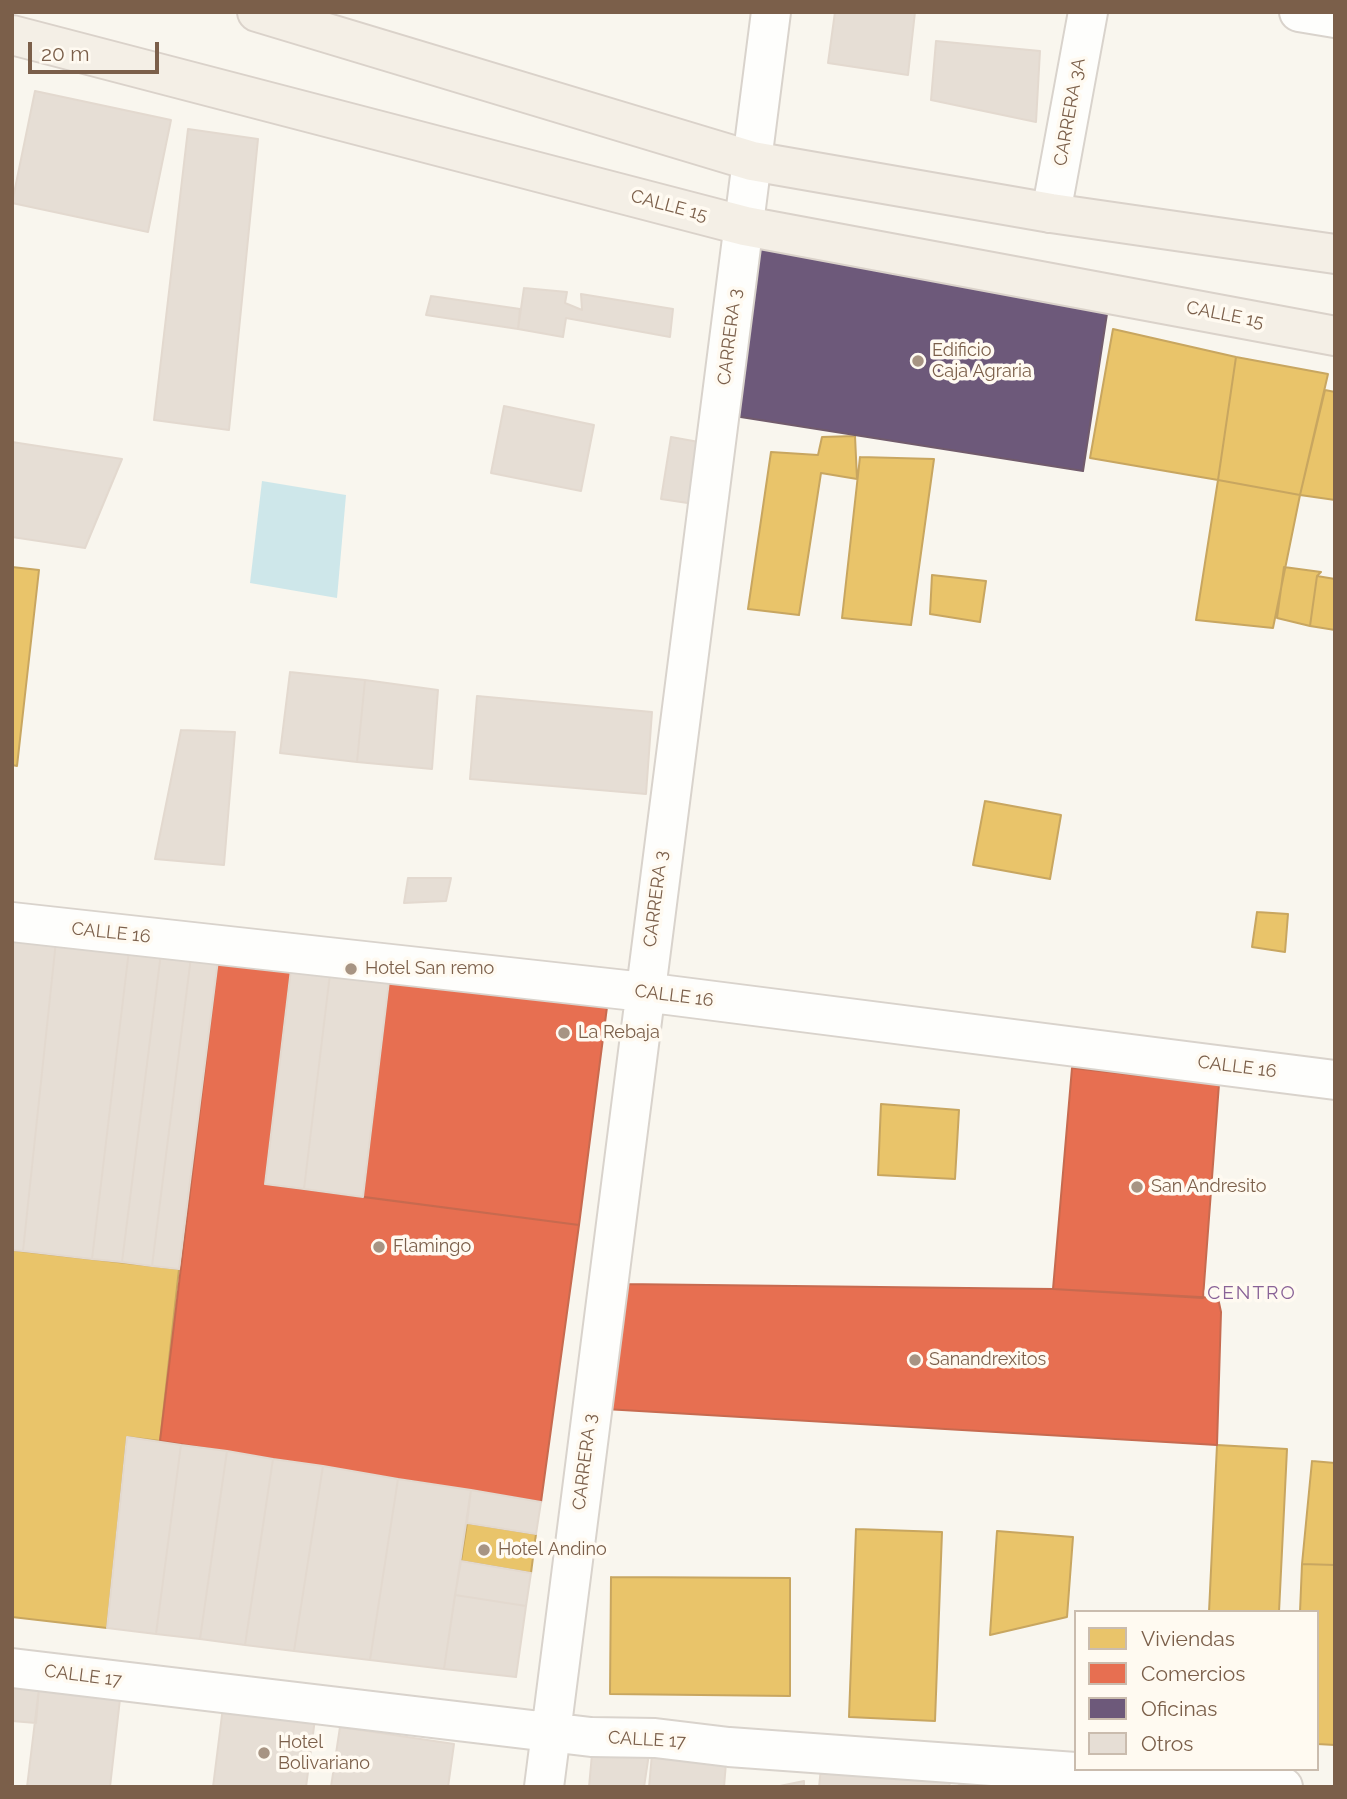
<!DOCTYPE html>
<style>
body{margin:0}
#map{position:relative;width:1347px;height:1799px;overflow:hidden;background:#f9f6ee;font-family:Raleway,sans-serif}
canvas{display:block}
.frame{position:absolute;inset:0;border:14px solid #7b5f4a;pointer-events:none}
.legend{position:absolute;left:1074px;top:1610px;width:245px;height:161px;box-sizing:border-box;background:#fffaf1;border:2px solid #cabcae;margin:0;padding:9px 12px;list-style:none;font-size:21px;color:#7b5f4a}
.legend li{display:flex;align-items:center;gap:14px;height:35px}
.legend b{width:35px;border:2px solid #cabcae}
.scale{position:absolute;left:28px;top:42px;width:131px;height:32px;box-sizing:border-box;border:4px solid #7b5f4a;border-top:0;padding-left:9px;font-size:21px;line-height:24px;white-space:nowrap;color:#7b5f4a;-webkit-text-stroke:5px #fffaf1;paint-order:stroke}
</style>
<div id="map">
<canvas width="1347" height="1799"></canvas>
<div class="frame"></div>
<ul class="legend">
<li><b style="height:19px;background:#e9c46a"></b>Viviendas</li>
<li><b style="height:19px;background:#e76f51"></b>Comercios</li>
<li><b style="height:19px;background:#6d597a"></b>Oficinas</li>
<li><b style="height:19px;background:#e6ded5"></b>Otros</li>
</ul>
<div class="scale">20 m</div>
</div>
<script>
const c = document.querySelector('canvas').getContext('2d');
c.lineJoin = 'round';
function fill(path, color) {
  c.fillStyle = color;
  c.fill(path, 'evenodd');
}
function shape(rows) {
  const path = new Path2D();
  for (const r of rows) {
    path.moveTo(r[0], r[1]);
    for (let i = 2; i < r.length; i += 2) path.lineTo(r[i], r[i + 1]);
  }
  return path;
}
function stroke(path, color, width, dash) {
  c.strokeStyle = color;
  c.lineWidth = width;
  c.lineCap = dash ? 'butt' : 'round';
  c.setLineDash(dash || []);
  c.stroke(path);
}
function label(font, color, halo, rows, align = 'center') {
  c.font = font + ' Raleway,sans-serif';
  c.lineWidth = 7;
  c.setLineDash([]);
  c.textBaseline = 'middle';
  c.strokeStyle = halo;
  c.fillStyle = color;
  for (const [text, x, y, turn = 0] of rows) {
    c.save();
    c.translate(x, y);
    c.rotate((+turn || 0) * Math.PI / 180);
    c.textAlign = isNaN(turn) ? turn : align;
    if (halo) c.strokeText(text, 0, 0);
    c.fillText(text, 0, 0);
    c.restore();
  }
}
const water = shape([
 [262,481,346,495,337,598,250,583]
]);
const homes = shape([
 [1113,329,1236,357,1218,480,1090,458,1113,329],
 [1236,357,1328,374,1300,495,1218,480,1236,357],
 [1325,390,1335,392,1335,500,1300,495,1325,390],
 [855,436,857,479,821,473,799,615,748,609,771,452,818,455,822,437,855,436],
 [860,457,934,459,911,625,842,618,860,457],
 [1218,480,1300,495,1273,628,1196,620,1218,480],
 [12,567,39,570,17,766,12,765,12,567],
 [1284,567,1321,572,1317,576,1310,626,1277,618,1284,567],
 [932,575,986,581,980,622,930,614,932,575],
 [1317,576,1335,579,1335,630,1310,626,1317,576],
 [985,801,1061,815,1050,879,973,865,985,801],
 [1257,912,1288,914,1285,952,1252,947,1257,912],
 [881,1104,959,1110,955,1179,878,1175,881,1104],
 [12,1250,179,1269,160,1441,127,1437,107,1628,12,1617,12,1250],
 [1217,1445,1287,1449,1279,1612,1209,1612,1217,1445],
 [1312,1461,1335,1463,1335,1565,1302,1564,1312,1461],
 [467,1523,536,1534,531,1573,461,1561,467,1523],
 [856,1529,942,1532,935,1721,849,1717,856,1529],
 [997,1531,1073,1537,1067,1617,990,1635,997,1531],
 [1302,1564,1335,1565,1335,1745,1317,1744,1317,1612,1300,1612,1302,1564],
 [611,1577,790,1578,790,1696,610,1694,611,1577]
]);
const shops = shape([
 [218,960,291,969,265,1184,579,1225,541,1502,160,1441,218,960],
 [389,981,607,1007,579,1225,363,1197,389,981],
 [1072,1068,1219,1084,1203,1298,1053,1289,1072,1068],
 [621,1284,1053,1289,1218,1298,1221,1312,1217,1445,605,1409,621,1284]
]);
const offices = shape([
 [752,239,1108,307,1083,471,728,415,752,239]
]);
const building = shape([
 [835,12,915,12,908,75,828,63,835,12],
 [936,41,1040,51,1036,122,931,100,936,41],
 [35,91,171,120,148,232,12,203,35,91],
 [188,129,258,139,229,430,154,420,188,129],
 [524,288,567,292,565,303,582,310,581,294,673,309,670,337,566,318,563,337,518,329,524,288],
 [431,296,520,309,518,329,426,315,431,296],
 [504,406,594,425,581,491,491,473,504,406],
 [671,437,710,444,701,505,661,499,671,437],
 [12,442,122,459,85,548,12,537,12,442],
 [290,672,365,680,357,762,280,753,290,672],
 [365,680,438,690,432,769,357,762,365,680],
 [477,696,652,712,646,794,470,779,477,696],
 [181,730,235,732,224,865,155,859,181,730],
 [408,878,451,878,446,901,404,903,408,878],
 [12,936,56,941,23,1251,12,1250,12,936],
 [56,941,129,950,92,1259,23,1251,56,941],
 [129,950,161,953,122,1262,92,1259,129,950],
 [161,953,191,957,152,1266,122,1262,161,953],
 [191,957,218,960,179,1269,152,1266,191,957],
 [291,969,330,974,304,1189,265,1184,291,969],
 [330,974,389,981,363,1197,304,1189,330,974],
 [127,1437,181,1445,156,1634,107,1628,127,1437],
 [181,1445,227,1451,200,1639,156,1634,181,1445],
 [227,1451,273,1459,245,1645,200,1639,227,1451],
 [273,1459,323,1466,294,1651,245,1645,273,1459],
 [323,1466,398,1479,370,1660,294,1651,323,1466],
 [398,1479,471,1490,444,1669,370,1660,398,1479],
 [471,1490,541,1502,536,1534,467,1523,471,1490],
 [461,1561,531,1573,526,1606,455,1595,461,1561],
 [455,1595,526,1606,516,1677,444,1669,455,1595],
 [12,1686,39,1688,36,1723,12,1721,12,1686],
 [39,1688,120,1699,110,1787,27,1787,39,1688],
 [223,1707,315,1719,306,1787,213,1787,223,1707],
 [340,1727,454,1744,448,1787,331,1787,340,1727],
 [593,1743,650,1747,644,1787,589,1787,593,1743],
 [652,1754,726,1763,724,1787,649,1787,652,1754],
 [821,1768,950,1782,949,1787,819,1787,821,1768],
 [960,1777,1052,1787,959,1787,960,1777],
 [804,1781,804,1787,775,1787,804,1781]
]);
const minor = shape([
 [1299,12,1335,18],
 [1051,213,1088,12],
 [12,922,644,992,1335,1080],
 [12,1668,591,1737,655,1738,729,1747,1283,1787],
 [544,1787,771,12]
]);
const major = shape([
 [257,12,752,161,1051,213,1335,254],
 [12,35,745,226,1335,336]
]);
const markers = [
 [918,361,7,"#a79483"],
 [351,969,7,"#a79483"],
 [564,1033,7,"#a79483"],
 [1137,1187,7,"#a79483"],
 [379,1247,7,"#a79483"],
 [915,1360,7,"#a79483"],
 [484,1550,7,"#a79483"],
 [264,1753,7,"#a79483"]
];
const streetNames = [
 ["CARRERA 3A",1070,112,-80],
 ["CALLE 15",669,206,15],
 ["CALLE 15",1225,315,11],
 ["CARRERA 3",730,337,-83],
 ["CARRERA 3",656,899,-83],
 ["CALLE 16",111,933,6],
 ["CALLE 16",674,996,7],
 ["CALLE 16",1237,1067,7],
 ["CARRERA 3",585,1462,-83],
 ["CALLE 17",83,1676,7],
 ["CALLE 17",647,1740,3]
];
const poiNames = [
 ["Edificio",932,351],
 ["Caja Agraria",932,372],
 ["Hotel San remo",365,969],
 ["La Rebaja",578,1033],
 ["San Andresito",1151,1187],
 ["Flamingo",393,1247],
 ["Sanandrexitos",929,1360],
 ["Hotel Andino",498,1550],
 ["Hotel",278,1743],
 ["Bolivariano",278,1764]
];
const neighbourhoodNames = [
 ["CENTRO",1252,1293]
];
fill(water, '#cee7ea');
fill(homes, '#e9c46a');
stroke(homes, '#c8a660', 2);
fill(shops, '#e76f51');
stroke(shops, '#c76a4f', 2);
fill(offices, '#6d597a');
stroke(offices, '#715b6c', 2);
fill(building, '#e6ded5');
stroke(building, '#e3d9cf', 2);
stroke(minor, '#d9d3cc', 42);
stroke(major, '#dad2ca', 42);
stroke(minor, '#fefefc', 38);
stroke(major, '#f4efe6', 38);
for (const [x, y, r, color] of markers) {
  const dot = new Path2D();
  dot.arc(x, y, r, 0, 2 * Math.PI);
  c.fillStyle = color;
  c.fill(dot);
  stroke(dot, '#fffaf1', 2.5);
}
label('18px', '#7b5f4a', '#fffaf1', streetNames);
label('18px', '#7b5f4a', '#fffaf1', poiNames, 'left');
c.letterSpacing = '2px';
label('19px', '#896297', '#fffaf1', neighbourhoodNames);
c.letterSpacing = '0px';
</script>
